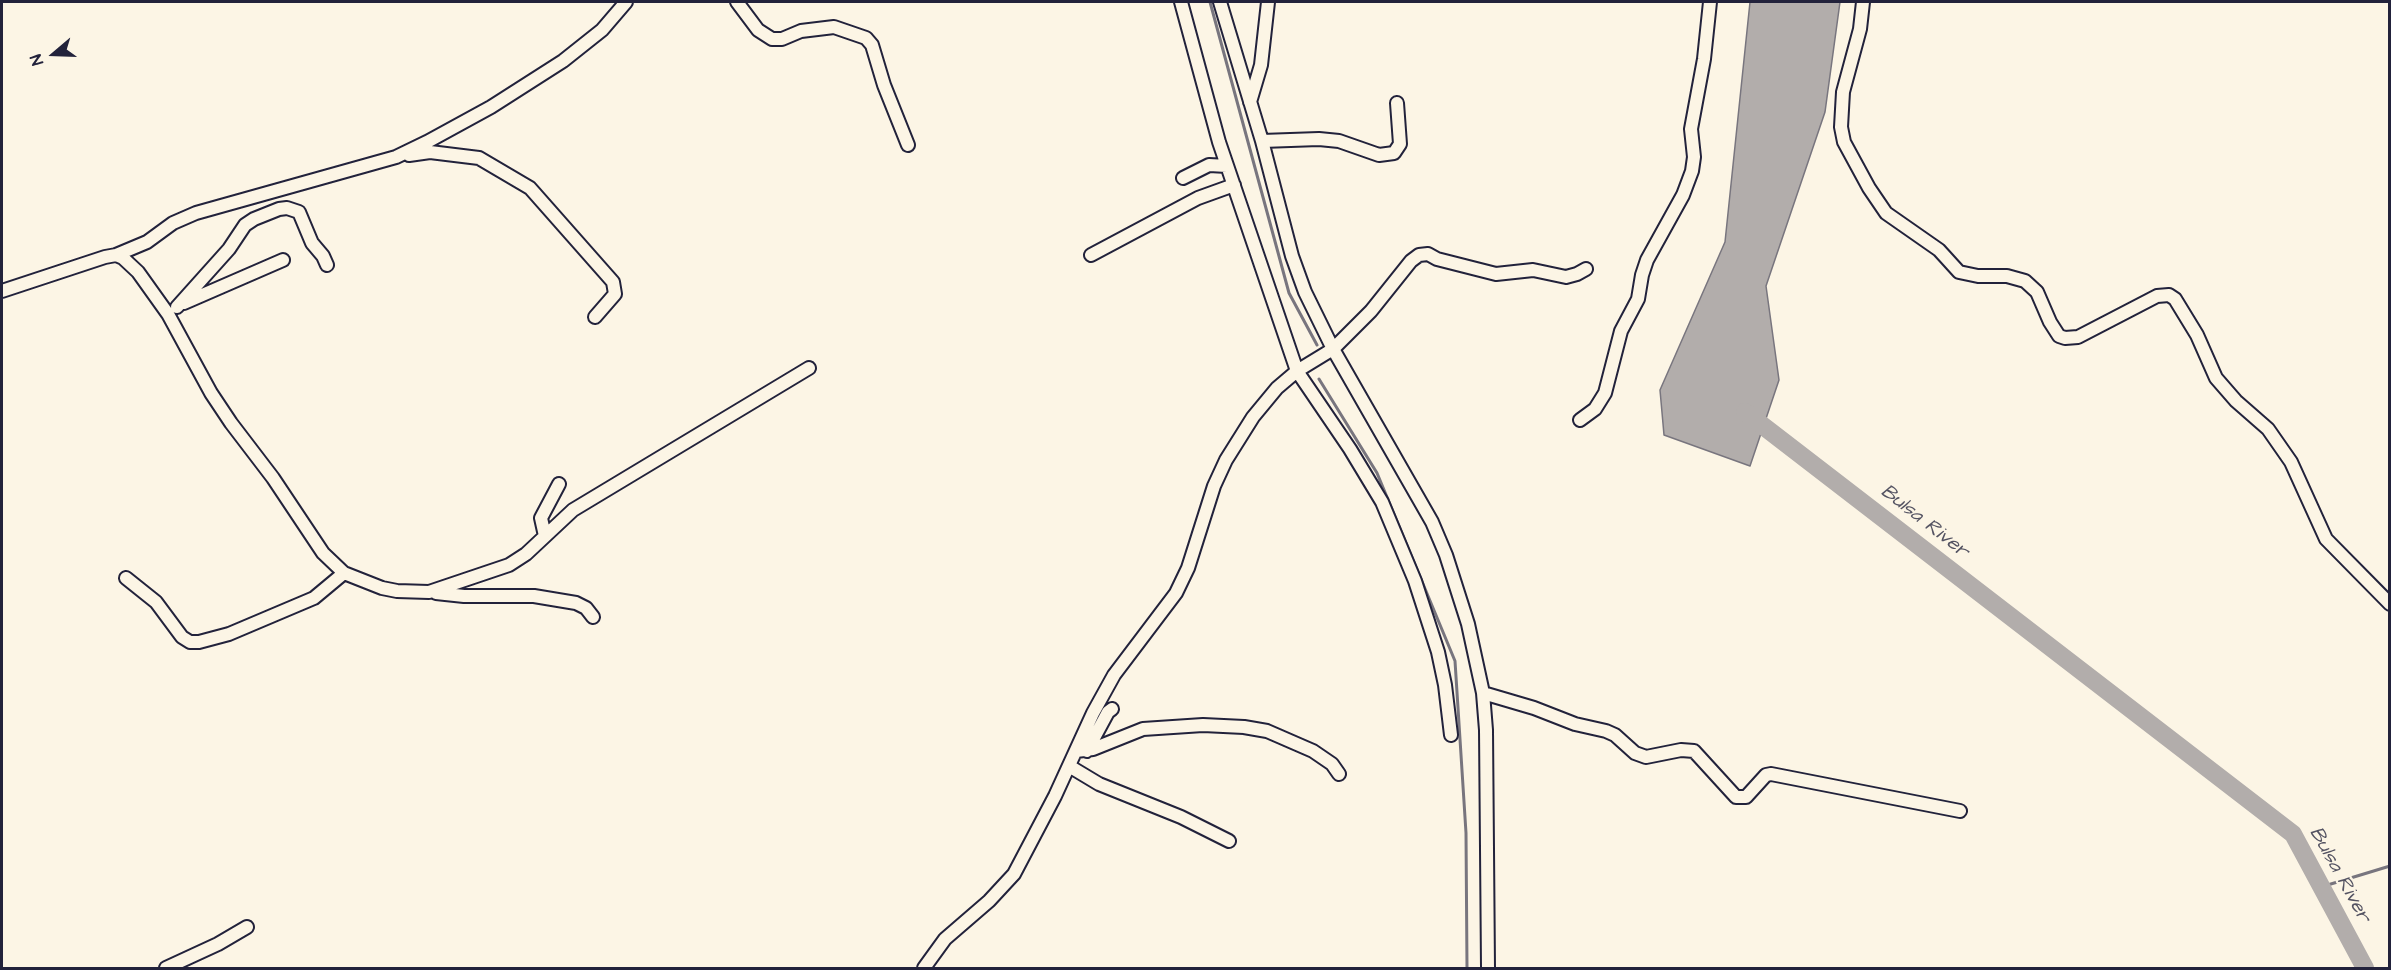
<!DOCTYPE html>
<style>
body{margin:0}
#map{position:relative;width:2391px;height:970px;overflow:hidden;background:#fcf5e5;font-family:"Architects Daughter",sans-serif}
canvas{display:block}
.frame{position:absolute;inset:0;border:3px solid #22223b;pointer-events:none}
.north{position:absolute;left:24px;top:24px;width:60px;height:60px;-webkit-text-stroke:4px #fcf5e5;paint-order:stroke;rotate:251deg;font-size:16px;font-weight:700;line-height:24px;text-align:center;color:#22223b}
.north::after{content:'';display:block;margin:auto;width:21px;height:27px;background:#22223b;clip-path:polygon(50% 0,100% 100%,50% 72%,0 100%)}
</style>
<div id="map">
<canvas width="2391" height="970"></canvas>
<div class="frame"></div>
<div class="north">N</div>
</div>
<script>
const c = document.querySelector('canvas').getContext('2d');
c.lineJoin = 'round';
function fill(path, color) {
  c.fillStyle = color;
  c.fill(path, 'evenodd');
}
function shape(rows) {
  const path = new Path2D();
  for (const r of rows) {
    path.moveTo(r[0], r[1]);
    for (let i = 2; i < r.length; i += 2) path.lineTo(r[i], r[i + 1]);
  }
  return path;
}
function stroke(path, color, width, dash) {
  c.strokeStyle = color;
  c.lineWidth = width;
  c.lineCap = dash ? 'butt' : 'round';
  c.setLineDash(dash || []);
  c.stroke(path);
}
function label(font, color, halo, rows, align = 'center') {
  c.font = font + ' "Architects Daughter",sans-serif';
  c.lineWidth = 4.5;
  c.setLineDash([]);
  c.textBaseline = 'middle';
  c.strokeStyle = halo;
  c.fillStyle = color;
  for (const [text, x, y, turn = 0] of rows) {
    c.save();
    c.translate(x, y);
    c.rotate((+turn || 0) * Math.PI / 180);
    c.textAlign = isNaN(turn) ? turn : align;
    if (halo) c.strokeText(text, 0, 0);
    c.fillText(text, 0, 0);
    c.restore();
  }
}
const water = shape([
 [1750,2,1840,2,1825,112,1766,286,1779,380,1750,466,1664,435,1660,390,1725,242,1750,2]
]);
const stream = shape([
 [1210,2,1289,293,1317,345],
 [1319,379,1377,473,1455,661,1466,833,1467,968],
 [2321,887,2390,866]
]);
const river = shape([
 [1745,412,2293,834,2365,968]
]);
const minor = shape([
 [737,2,758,30,772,39,782,39,801,31,834,27,866,38,872,45,884,85,908,145],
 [1181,2,1219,142,1297,371,1350,449,1382,502,1415,581,1438,652,1445,685,1451,735],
 [1220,2,1262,141,1292,256,1305,292,1333,349,1432,522,1446,555,1468,624,1483,693,1486,730,1488,968],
 [1863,2,1860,29,1843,92,1841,127,1844,142,1869,188,1886,213,1939,250,1959,272,1978,276,2007,276,2025,281,2037,292,2050,322,2059,336,2065,338,2078,337,2157,296,2169,295,2175,299,2197,335,2216,378,2236,401,2268,429,2291,462,2326,539,2390,604],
 [1250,102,1261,65,1268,2],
 [1262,141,1319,139,1339,141,1379,155,1394,153,1400,144,1397,103],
 [409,155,430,152,479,158,530,188,613,282,615,294,595,317],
 [1183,178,1209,165,1227,166],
 [116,255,147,242,173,223,196,213,396,157,427,142,491,107,563,61,602,30,626,2],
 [1091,255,1198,198,1234,185],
 [2,291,105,257,116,255,123,258,138,272,168,314,211,393,231,423,273,478,323,553,344,573,382,588,397,591,429,592,509,565,526,554,573,510,809,368],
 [184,303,283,260],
 [177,307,229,249,245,225,254,219,279,209,287,208,299,212,312,243,323,256,327,265],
 [1580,420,1595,409,1605,393,1621,331,1638,299,1642,275,1647,260,1683,195,1692,171,1694,157,1691,129,1704,59,1710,2],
 [545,536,541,518,559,484],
 [126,578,156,602,182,637,190,642,199,642,229,634,314,598,344,573],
 [436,593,464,596,534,596,576,603,586,608,593,617],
 [1483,693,1534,708,1575,724,1606,731,1615,735,1635,753,1646,757,1681,750,1694,751,1736,797,1746,797,1766,775,1771,774,1960,811],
 [1076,751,1093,749,1143,729,1203,725,1244,727,1267,731,1313,751,1332,764,1339,774],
 [1087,751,1108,712,1112,709],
 [1069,766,1099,784,1181,817,1229,841],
 [166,968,218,944,247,927],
 [924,968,945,939,989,901,1014,874,1055,796,1093,713,1114,675,1176,593,1188,568,1214,486,1226,460,1253,417,1277,388,1297,371,1333,349,1371,311,1411,261,1419,255,1428,254,1437,259,1496,274,1533,270,1566,277,1577,274,1586,269]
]);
const waterNames = [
 ["Bulsa River",1924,522,38],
 ["Bulsa River",2339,875,61]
];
fill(water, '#b2adab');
stroke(water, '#78757e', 1.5);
stroke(stream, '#78757e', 3);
stroke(river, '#b2adab', 18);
stroke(minor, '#22223b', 16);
stroke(minor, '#fcf5e5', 12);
label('italic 20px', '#545362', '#fcf5e5', waterNames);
</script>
